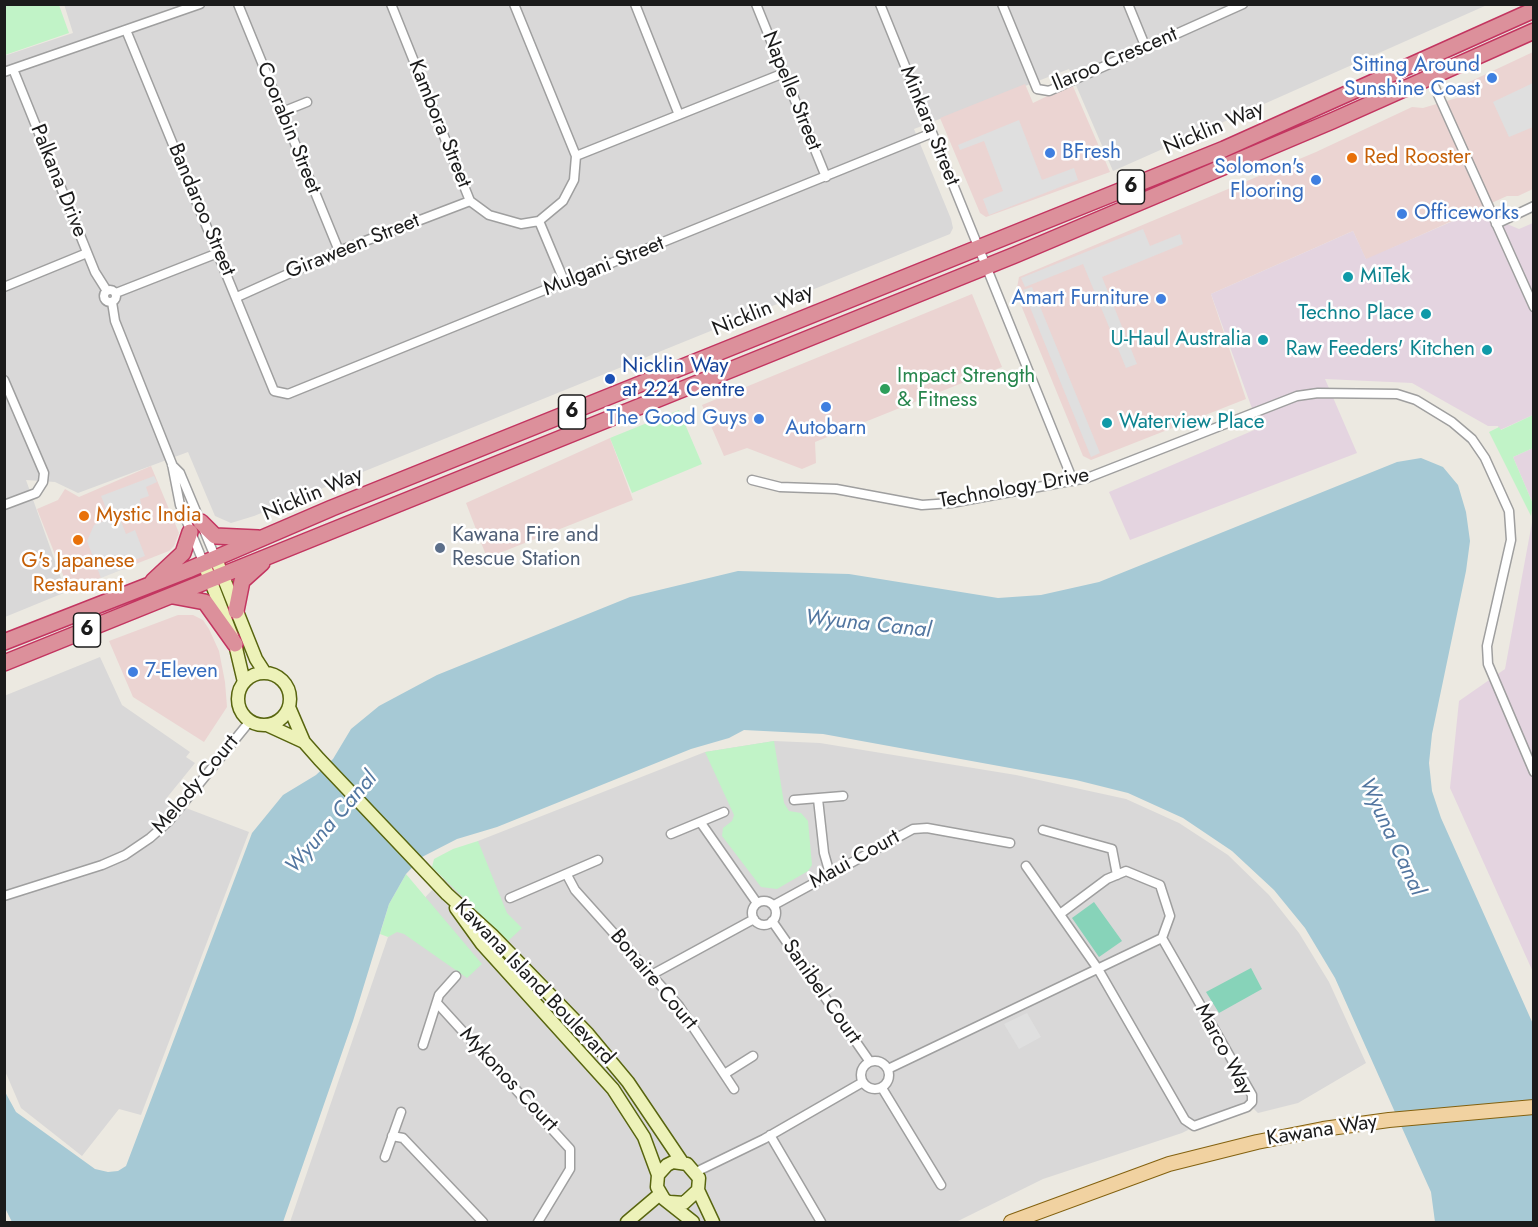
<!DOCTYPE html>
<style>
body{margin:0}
#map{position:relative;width:1538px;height:1227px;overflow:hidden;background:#ece9e1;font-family:Jost,sans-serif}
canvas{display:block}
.frame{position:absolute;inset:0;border:6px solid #1b1b1b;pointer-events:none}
</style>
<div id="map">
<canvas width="1538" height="1227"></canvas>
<div class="frame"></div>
</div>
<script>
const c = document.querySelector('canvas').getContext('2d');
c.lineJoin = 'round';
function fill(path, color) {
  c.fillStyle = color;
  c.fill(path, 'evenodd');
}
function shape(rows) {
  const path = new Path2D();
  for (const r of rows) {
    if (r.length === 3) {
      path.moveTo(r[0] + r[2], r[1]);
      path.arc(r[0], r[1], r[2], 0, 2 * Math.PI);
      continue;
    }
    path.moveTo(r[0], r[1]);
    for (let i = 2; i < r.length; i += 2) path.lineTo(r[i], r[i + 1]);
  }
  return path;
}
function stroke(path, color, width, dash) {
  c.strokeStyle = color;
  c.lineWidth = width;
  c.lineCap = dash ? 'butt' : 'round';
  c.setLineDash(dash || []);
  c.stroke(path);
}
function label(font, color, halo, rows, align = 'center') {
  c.font = font + ' Jost,sans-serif';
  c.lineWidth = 5;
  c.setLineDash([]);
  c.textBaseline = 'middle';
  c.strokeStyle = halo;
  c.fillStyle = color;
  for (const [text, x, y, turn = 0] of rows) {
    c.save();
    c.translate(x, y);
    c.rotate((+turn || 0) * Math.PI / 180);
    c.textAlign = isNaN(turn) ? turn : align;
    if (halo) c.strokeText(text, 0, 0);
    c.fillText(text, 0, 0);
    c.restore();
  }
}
const residential = shape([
 [64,4,1487,5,1113,171,1069,69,914,129,951,219,953,228,950,234,254,516,231,523,215,516,188,452,78,493,55,482,26,480,66,592,5,617,4,56,73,33],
 [100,657,122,705,190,752,186,757,195,763,165,800,249,832,141,1115,119,1109,82,1156,21,1108,5,1071,4,696],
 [774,741,820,743,1016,775,1126,799,1179,823,1228,855,1269,895,1299,933,1329,982,1366,1063,1298,1103,1258,1113,1246,1101,1182,1133,1043,1179,956,1222,290,1222,388,937,478,841,705,752]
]);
const commercial = shape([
 [1533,52,1533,189,1518,196,1507,196,1366,260,1353,231,1211,294,1246,399,1091,460,1083,456,1016,293,1019,277,1316,152,1412,107,1423,108,1460,97,1467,83],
 [1025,84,1033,103,1072,84,1110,172,986,217,980,213,940,118],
 [972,294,1002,367,815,442,816,463,802,469,747,448,724,456,702,405],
 [610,438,633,500,487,558,466,503],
 [151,466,179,533,174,546,169,551,69,590,37,509,58,500,65,489,79,497],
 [178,615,193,615,203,620,209,629,219,651,225,682,227,707,204,742,133,697,109,641]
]);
const industrial = shape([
 [1476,211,1519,229,1533,223,1533,415,1500,430,1498,426,1488,426,1412,383,1325,379,1357,453,1130,540,1109,492,1259,428,1211,294,1353,231,1366,259],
 [1533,448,1533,504,1513,457],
 [1533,517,1533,972,1450,788,1459,701,1505,669]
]);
const park = shape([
 [5,4,59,5,69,33,5,55],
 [679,410,702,464,632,493,610,438],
 [1533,415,1533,448,1513,457,1533,504,1531,516,1489,432,1499,427,1501,430],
 [774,741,784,803,789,811,801,813,808,821,812,865,808,871,777,889,761,887,722,836,723,828,732,821,734,815,705,752],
 [478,841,507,913,522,928,508,941,432,867,434,859,453,849],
 [406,874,482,964,467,978,404,934,397,932,388,937,380,934,389,904]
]);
const pitch = shape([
 [1094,902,1122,941,1099,957,1072,918],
 [1251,968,1262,989,1219,1013,1206,992]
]);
const parking = shape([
 [1533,83,1533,127,1509,137,1493,102],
 [1019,120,1042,180,1074,168,1078,180,989,215,983,199,1003,191,984,141,960,150,958,145],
 [1143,229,1150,246,1180,234,1183,244,1102,277,1137,364,1126,368,1083,264,1025,287,1021,278],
 [1032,287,1100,453,1091,457,1023,290],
 [154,476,157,482,146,487,149,496,140,499,141,504,118,514,126,534,135,530,145,556,129,562,131,566,101,578,87,541,94,525,110,518,101,496],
 [1027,1013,1041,1037,1019,1049,1004,1024]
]);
const water = shape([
 [1421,458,1443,467,1458,485,1466,512,1470,541,1466,571,1432,734,1429,763,1432,791,1441,818,1533,1024,1533,1222,1435,1222,1431,1192,1398,1119,1335,978,1305,928,1274,890,1232,851,1183,818,1128,793,1076,780,823,734,744,730,729,738,691,749,497,827,457,839,422,857,406,874,389,904,353,1021,283,1222,12,1222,5,1208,4,1090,16,1112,95,1169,108,1172,118,1171,126,1166,252,833,283,795,316,775,333,759,351,729,379,706,437,675,630,597,738,571,849,574,998,598,1041,595,1099,582,1397,462]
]);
const street = shape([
 [238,4,339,251],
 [391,4,470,201,489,215,521,224,539,221,563,201,574,180,576,156,514,4],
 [635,4,679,115],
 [756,4,826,177],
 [880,4,1073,481],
 [1002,4,1037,89,1049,91,1243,4],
 [1128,4,1146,48],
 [126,30,274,391,288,394,932,133],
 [1422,59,1534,307],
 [13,69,95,272,107,291],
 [4,72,200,4],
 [282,112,307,102],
 [576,156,784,73],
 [539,221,565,283],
 [1496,224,1534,206],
 [4,287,87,253],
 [110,296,6],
 [116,293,218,253],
 [237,297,339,251,470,201],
 [112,302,115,321,172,464,180,505,204,564],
 [4,380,44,473,43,482,36,493,4,505],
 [172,465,180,473,216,559],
 [752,480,780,487,836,489,922,505,951,503,1087,478,1297,396,1318,393,1397,394,1416,400,1452,422,1472,439,1485,458,1509,511,1511,540,1487,646,1488,664,1534,772],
 [818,799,824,853,830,874],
 [794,800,843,796],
 [701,823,757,903],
 [1043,830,1112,849,1117,875],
 [671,834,724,812],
 [1026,866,1098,969,1185,1120,1194,1126,1247,1107,1252,1102,1252,1095,1162,938],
 [567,875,575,890,679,1006,734,1089],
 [4,896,102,865,125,855,150,838,168,822,250,721],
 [510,898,598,860],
 [764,913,12],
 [774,905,913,829,927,828,1010,843],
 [772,921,870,1062],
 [653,974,754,919],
 [437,1003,570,1149,570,1169,538,1222],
 [423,1045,439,995,456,976],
 [875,1075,14],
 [888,1069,1162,938,1170,916,1160,885,1126,871,1107,879,1060,914],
 [726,1073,753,1056],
 [882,1088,941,1185],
 [770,1135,821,1222],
 [392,1136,403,1138,483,1222],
 [385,1157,401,1112],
 [696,1172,764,1139,863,1082]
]);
const secondary = shape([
 [216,559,256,659,265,673],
 [204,564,235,644,244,682],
 [264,699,26],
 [289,707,304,742,319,759,447,894,492,935,588,1034,628,1082,682,1162],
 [267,725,304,742],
 [456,908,482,944,613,1089,644,1137,658,1175],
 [698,1190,713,1222],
 [670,1202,684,1203,698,1190,699,1178,687,1164,673,1162,667,1165,658,1175,657,1187,664,1199,693,1222],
 [627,1222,660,1194]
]);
const primary = shape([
 [1011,1222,1169,1164,1257,1142,1323,1129,1389,1120,1534,1107]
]);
const highway = shape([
 [201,522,215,536,258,538],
 [153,581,183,553,190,532],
 [173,596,205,602,235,644],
 [236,611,242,581,262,563],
 [4,642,188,570,332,508,1224,149,1534,10],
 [4,663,1015,255,1332,121,1534,31]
]);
const markers = [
 [1492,78,6,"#3f7fe0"],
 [1050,153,6,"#3f7fe0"],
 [1352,158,6,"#e8710a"],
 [1316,180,6,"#3f7fe0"],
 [1402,214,6,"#3f7fe0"],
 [1348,277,6,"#0f9aa8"],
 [1161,299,6,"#3f7fe0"],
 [1426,314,6,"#0f9aa8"],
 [1263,340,6,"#0f9aa8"],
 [1487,350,6,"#0f9aa8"],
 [610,379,6,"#1a4fb4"],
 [885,389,6,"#2e9e5b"],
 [826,407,6,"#3f7fe0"],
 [759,419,6,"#3f7fe0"],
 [1107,423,6,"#0f9aa8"],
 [84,516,6,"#e8710a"],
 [78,540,6,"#e8710a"],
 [440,548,6,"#5c6f8a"],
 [133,672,6,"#3f7fe0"]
];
const shields = [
 [1131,187,27],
 [572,412,27],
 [87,630,27]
];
const shieldNames = [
 ["6",1131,187],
 ["6",572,412],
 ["6",87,630]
];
const streetNames = [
 ["Ilaroo Crescent",1115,60,-23],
 ["Napelle Street",791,91,68],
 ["Kambora Street",439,124,68],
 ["Minkara Street",929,126,68],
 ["Coorabin Street",288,128,68],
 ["Nicklin Way",1214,129,-23],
 ["Palkana Drive",58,181,68],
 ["Bandaroo Street",201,210,67],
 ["Giraween Street",353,247,-22],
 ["Mulgani Street",604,267,-22],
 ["Nicklin Way",763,311,-22],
 ["Technology Drive",1014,489,-10],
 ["Nicklin Way",313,495,-23],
 ["Melody Court",196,785,-50],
 ["Maui Court",855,860,-29],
 ["Bonaire Court",653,980,50],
 ["Kawana Island Boulevard",534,983,46],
 ["Sanibel Court",821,992,55],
 ["Marco Way",1223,1050,62],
 ["Mykonos Court",508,1080,47],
 ["Kawana Way",1322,1131,-9]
];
const shopNames = [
 ["Sitting Around",1480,66],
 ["Sunshine Coast",1480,90],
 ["BFresh",1062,153,"left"],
 ["Solomon's",1304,168],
 ["Flooring",1304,192],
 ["Officeworks",1414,214,"left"],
 ["Amart Furniture",1149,299],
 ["The Good Guys",747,419],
 ["Autobarn",826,429,"center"],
 ["7-Eleven",145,672,"left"]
];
const foodNames = [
 ["Red Rooster",1364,158],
 ["Mystic India",96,516],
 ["G's Japanese",78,562,"center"],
 ["Restaurant",78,586,"center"]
];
const cultureNames = [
 ["MiTek",1360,277,"left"],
 ["Techno Place",1414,314],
 ["U-Haul Australia",1251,340],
 ["Raw Feeders' Kitchen",1475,350],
 ["Waterview Place",1119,423,"left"]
];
const transitNames = [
 ["Nicklin Way",622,367],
 ["at 224 Centre",622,391]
];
const leisureNames = [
 ["Impact Strength",897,377],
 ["& Fitness",897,401]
];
const serviceNames = [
 ["Kawana Fire and",452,536],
 ["Rescue Station",452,560]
];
const waterNames = [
 ["Wyuna Canal",868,625,6],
 ["Wyuna Canal",332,823,-49],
 ["Wyuna Canal",1391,837,65]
];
fill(residential, '#d9d8d8');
fill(commercial, '#ebd4d2');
fill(industrial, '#e4d4e0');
fill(park, '#c1f3c7');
fill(pitch, '#87d3b9');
fill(parking, '#dfdfdf');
fill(water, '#a6c9d5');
stroke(street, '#9f9f9f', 11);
stroke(secondary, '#58650f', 15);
stroke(primary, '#83610f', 16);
stroke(highway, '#c33560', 18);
stroke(street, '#fff', 8);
stroke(secondary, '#edf2b9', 12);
stroke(primary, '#f1d2a1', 14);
stroke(highway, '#dc909b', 15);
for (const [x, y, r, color] of markers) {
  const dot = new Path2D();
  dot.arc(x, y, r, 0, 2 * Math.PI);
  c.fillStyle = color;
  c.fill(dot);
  stroke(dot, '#fff', 2);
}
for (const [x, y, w] of shields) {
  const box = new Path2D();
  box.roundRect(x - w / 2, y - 17, w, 34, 4.5);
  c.fillStyle = '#fff';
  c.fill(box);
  stroke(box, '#1b1b1b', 1.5);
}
label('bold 20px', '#1b1b1b', null, shieldNames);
label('21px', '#1b1b1b', '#fff', streetNames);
label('21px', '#366cbe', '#fff', shopNames, 'right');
label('21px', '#c56008', '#fff', foodNames, 'left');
label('21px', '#0d838f', '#fff', cultureNames, 'right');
label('21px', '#164399', '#fff', transitNames, 'left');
label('21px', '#27864d', '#fff', leisureNames, 'left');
label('21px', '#4e5e75', '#fff', serviceNames, 'left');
label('italic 22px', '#5276a0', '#fff', waterNames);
</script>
